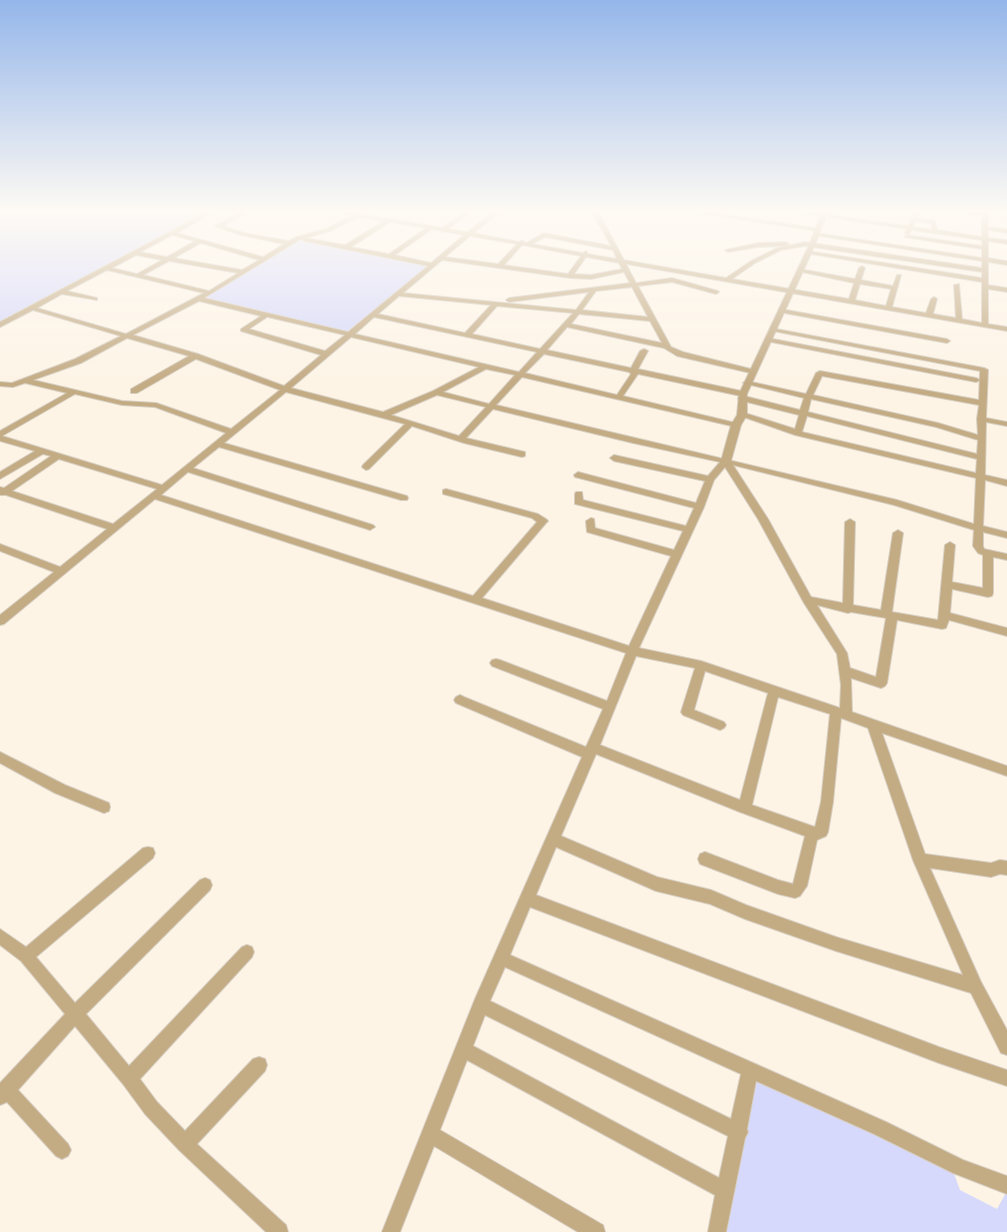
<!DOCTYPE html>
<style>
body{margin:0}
canvas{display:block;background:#fdf4e6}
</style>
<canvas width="1007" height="1232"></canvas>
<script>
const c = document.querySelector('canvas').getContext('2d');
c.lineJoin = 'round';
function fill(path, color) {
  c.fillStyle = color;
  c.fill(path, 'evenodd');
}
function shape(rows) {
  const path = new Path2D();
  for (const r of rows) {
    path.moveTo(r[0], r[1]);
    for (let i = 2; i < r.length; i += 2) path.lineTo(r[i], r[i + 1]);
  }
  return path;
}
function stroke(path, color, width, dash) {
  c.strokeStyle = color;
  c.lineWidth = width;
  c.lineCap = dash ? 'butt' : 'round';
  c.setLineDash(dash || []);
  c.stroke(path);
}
const green = shape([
 [0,212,207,212,0,322],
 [300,238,432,264,345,333,201,297],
 [755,1076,952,1168,960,1190,997,1209,1007,1191,1007,1232,724,1232]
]);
const minor = shape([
 [207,212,214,212,177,233,263,257,284,244,241,235,215,226,240,212,247,212,223,226,244,233,289,241,296,237,326,229,353,215,339,212,350,212,442,228,465,212,471,212,448,229,467,232,470,231,473,233,519,242,522,240,526,243,544,233,611,246,592,212,598,212,624,260,726,278,751,261,777,248,805,242,982,268,982,261,813,235,816,233,982,258,982,249,904,237,907,235,982,246,982,240,912,230,908,235,905,233,907,229,795,212,808,212,908,226,913,212,919,212,916,218,935,221,937,230,982,237,982,215,958,212,988,212,988,227,1007,229,1007,233,988,230,988,238,1007,240,1007,244,988,241,988,258,1007,261,1007,265,988,262,988,285,1007,288,1007,292,988,289,988,324,1007,327,1007,331,626,264,636,283,672,278,718,291,719,292,716,294,672,282,638,286,671,347,683,352,755,370,755,374,677,356,664,348,567,327,547,350,631,368,640,351,644,349,648,351,638,369,746,392,747,394,744,396,800,410,804,398,743,383,747,381,806,394,816,373,820,371,979,400,980,371,773,331,771,330,771,328,984,368,988,370,986,418,1007,422,1007,426,986,422,985,475,1007,480,1007,486,985,480,983,526,1007,532,1007,538,983,532,983,546,984,549,1007,554,1007,560,993,557,993,593,992,596,988,597,952,589,950,613,1007,628,1007,636,949,620,946,628,942,629,897,620,887,683,885,686,881,688,851,678,852,712,1007,766,1007,776,882,733,925,854,991,863,1000,860,1007,861,1007,875,1000,874,991,877,930,868,981,982,1007,1030,1007,1055,1001,1053,971,993,836,951,745,919,710,904,656,891,556,847,536,895,939,1047,1007,1070,1007,1086,939,1063,530,907,510,955,886,1122,963,1160,1007,1176,1007,1194,953,1173,874,1134,756,1081,747,1129,748,1132,745,1138,726,1232,708,1232,715,1195,467,1060,440,1130,603,1225,605,1232,578,1232,434,1146,400,1232,382,1232,475,999,582,757,456,703,454,700,456,697,460,695,464,697,586,747,603,709,492,666,490,663,492,660,496,659,500,660,607,701,626,653,155,499,4,624,0,625,0,615,54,572,0,551,0,544,60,567,107,529,6,495,0,495,0,487,4,488,51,456,43,454,0,479,0,472,35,451,0,441,0,431,67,393,25,383,13,387,0,386,0,382,12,383,75,359,121,336,33,310,0,327,0,322,207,212],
 [359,217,384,221,345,245,306,238,330,231,359,217],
 [915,221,931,223,932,230,913,227,915,221],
 [390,222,426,228,389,254,351,247,390,222],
 [432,229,464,235,431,263,395,255,432,229],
 [172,235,195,241,167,257,140,252,172,235],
 [470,236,517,244,498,264,445,257,470,236],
 [545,237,613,250,617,259,588,254,586,251,583,253,532,244,545,237],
 [301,239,304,241,428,266,348,332,204,298,301,239],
 [201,243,259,260,242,270,174,258,201,243],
 [522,245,581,256,568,274,504,265,522,245],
 [805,246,982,272,982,278,808,251,805,253,982,282,982,323,962,319,959,284,954,285,956,318,933,314,937,299,934,297,931,299,926,313,892,307,901,275,897,275,893,286,861,280,865,268,862,266,859,268,855,279,800,269,797,271,854,283,849,299,732,279,755,263,781,250,805,246],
 [136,255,162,260,137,274,112,268,136,255],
 [586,257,619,263,622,269,591,275,574,274,586,257],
 [442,260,570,278,591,279,624,272,630,283,509,298,506,300,509,302,589,292,576,310,403,293,442,260],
 [169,261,238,273,209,291,143,275,169,261],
 [107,270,204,293,126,334,37,308,62,294,97,300,97,298,67,291,107,270],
 [860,284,891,289,886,306,855,300,860,284],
 [632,287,648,317,582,310,596,291,632,287],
 [399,296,491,305,465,333,378,314,399,296],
 [199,301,261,316,241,329,241,331,321,355,284,386,198,354,133,335,199,301],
 [497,306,573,313,540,349,472,334,497,306],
 [579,314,650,321,662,343,571,324,579,314],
 [267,317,268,317,345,335,325,351,249,329,267,317],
 [374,317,537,352,519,372,355,334,374,317],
 [351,337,479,367,433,391,383,412,291,388,351,337],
 [127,338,189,356,131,389,131,393,137,393,196,359,280,390,231,429,156,403,122,401,33,380,81,363,127,338],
 [544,354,629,372,631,374,617,395,525,373,544,354],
 [486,369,515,375,489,404,443,392,486,369],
 [638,374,741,396,738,398,739,400,799,415,795,429,745,413,739,413,738,415,795,435,976,478,974,524,897,500,496,405,522,377,736,427,740,425,736,423,623,396,638,374],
 [822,376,979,405,977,419,978,435,938,423,813,395,822,376],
 [286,392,405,424,363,465,362,467,366,470,369,469,412,426,464,443,522,457,525,456,525,452,466,438,493,409,633,443,720,462,708,476,614,455,610,458,614,461,705,481,696,503,578,472,574,475,575,477,694,508,686,526,583,500,582,492,576,492,575,494,575,504,683,531,674,550,595,528,594,519,591,518,586,521,587,532,671,556,629,646,482,598,546,523,548,521,546,519,538,514,446,489,443,490,443,494,532,518,537,522,473,596,161,495,188,472,367,529,370,530,375,527,373,525,193,468,219,447,401,500,407,500,408,498,407,496,224,443,286,392],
 [75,394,122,405,155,407,226,433,162,485,2,436,75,394],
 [437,395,486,407,459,436,391,415,437,395],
 [811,399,936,427,978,440,977,454,808,412,811,399],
 [807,416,977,459,976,473,802,432,807,416],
 [59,459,157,489,113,524,12,491,59,459],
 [733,465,894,505,974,530,973,546,978,553,983,555,983,588,952,582,955,545,950,542,945,545,938,620,892,612,903,533,898,530,893,533,881,610,853,605,855,522,850,519,845,522,843,603,811,597,768,519,733,465],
 [725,467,758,519,804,603,837,654,841,685,840,708,701,661,639,648,704,507,714,480,725,467],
 [817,605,848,613,851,612,886,618,876,677,850,668,847,653,817,605],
 [636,656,695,668,681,712,683,715,720,730,724,728,726,725,724,722,694,710,705,671,768,693,740,800,600,745,636,656],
 [778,697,830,714,821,802,815,827,752,805,778,697],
 [841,718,868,728,913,860,963,975,836,937,746,905,711,890,657,877,561,836,596,754,740,812,805,836,793,884,778,880,705,852,700,854,698,859,700,864,778,894,795,898,800,896,807,886,817,840,826,836,828,832,833,802,841,718],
 [505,967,741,1074,731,1119,490,1001,505,967],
 [485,1015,728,1136,719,1178,473,1046,485,1015],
 [693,212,707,212,821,229,818,231,693,212],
 [758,243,786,242,789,244,786,246,758,247,728,252,725,250,758,243],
 [781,309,947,339,950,341,947,343,779,312,778,311,781,309],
 [768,338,976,378,980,380,976,382,766,341,765,340,768,338],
 [0,752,65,785,109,803,110,807,109,811,104,813,55,793,0,763,0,752],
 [148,847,153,848,155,853,153,858,36,957,75,1003,200,880,205,878,210,880,212,885,210,890,86,1014,129,1066,242,947,247,945,252,947,254,952,252,957,140,1079,157,1102,185,1131,253,1059,259,1057,265,1059,267,1065,265,1071,197,1144,286,1225,288,1232,266,1232,179,1150,145,1114,123,1084,75,1026,18,1090,68,1144,71,1150,68,1156,62,1159,56,1156,7,1102,0,1105,0,1083,65,1014,21,961,0,945,0,929,26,947,143,848,148,847]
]);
const tertiary = shape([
 [493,212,500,212,472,234,468,234,468,232,493,212],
 [822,212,828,212,815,245,747,394,747,415,741,425,731,461,729,463,723,463,721,461,731,425,737,415,739,394,809,245,822,212]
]);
fill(green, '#d7d9fc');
stroke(minor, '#d7cfc2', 2);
stroke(tertiary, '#d7cfc2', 2);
fill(minor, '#c3ab84');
fill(tertiary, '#c3ab84');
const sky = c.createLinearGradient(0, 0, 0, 384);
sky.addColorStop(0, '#94b6ea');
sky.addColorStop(0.55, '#fefaf4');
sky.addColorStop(1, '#fefaf400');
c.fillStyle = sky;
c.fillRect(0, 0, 1007, 384);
</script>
